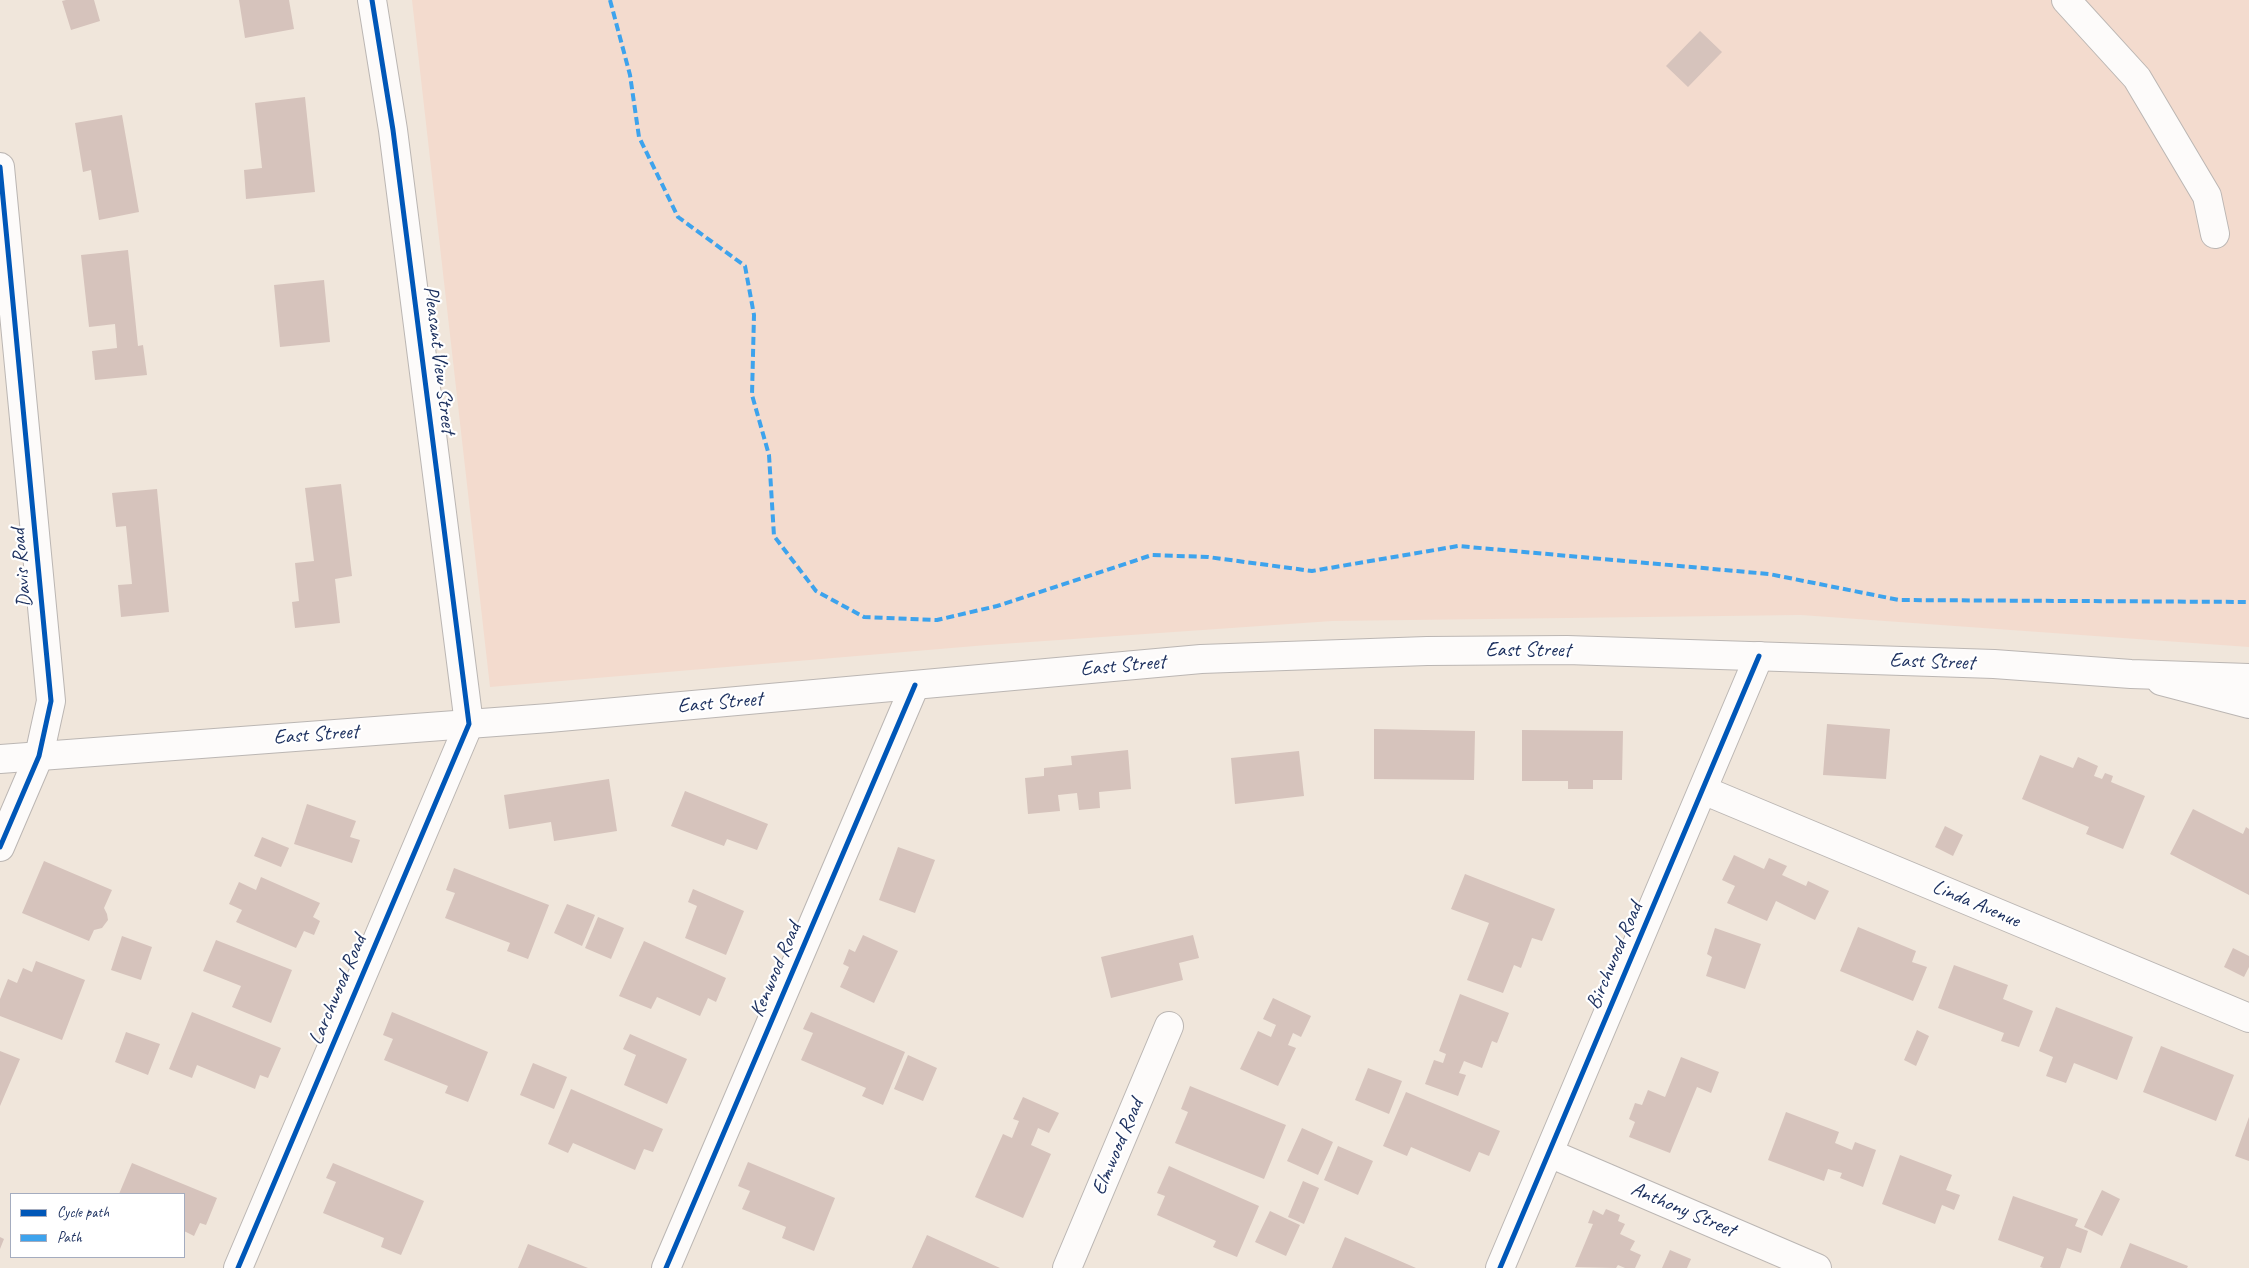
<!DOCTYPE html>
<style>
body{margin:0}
#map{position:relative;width:2249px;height:1268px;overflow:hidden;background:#f0e6db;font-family:Caveat,sans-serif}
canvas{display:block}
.legend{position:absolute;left:10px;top:1193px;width:175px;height:65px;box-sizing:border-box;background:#fff;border:1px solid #a4acbf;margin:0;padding:6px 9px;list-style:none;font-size:15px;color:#1b2f5e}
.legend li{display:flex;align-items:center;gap:10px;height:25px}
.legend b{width:25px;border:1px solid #a4acbf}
</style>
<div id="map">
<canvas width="2249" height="1268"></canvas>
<ul class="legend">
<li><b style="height:6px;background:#0057b8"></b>Cycle path</li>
<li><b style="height:6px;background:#3da3ed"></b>Path</li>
</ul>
</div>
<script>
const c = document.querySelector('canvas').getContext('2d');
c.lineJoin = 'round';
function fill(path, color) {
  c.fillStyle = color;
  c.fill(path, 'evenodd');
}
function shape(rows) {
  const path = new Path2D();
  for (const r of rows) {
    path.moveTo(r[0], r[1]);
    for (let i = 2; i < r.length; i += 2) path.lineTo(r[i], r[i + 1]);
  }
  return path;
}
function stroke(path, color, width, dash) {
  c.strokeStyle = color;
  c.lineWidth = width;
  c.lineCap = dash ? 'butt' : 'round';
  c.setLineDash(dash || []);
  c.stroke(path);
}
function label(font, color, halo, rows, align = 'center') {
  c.font = font + ' Caveat,sans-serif';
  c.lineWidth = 4.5;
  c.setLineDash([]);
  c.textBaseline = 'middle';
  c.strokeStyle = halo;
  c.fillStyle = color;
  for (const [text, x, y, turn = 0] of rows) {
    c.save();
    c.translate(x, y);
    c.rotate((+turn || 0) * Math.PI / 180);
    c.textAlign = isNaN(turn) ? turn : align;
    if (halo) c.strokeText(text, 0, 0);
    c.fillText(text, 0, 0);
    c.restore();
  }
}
const built = shape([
 [412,0,2249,0,2249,647,1801,615,1332,621,987,645,490,687]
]);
const building = shape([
 [66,0,94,0,100,21,71,30,62,1],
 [239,0,289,0,294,29,245,38],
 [1700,31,1722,52,1688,87,1666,66],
 [305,97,315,192,246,199,244,170,262,168,255,103],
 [122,115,139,212,99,220,91,170,83,172,75,123],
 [128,250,138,346,143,345,147,375,95,380,92,351,117,348,115,324,89,327,81,255],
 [324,280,330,342,280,347,274,285],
 [341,484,352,576,335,579,340,623,295,628,292,602,299,601,295,563,314,561,305,488],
 [157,489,169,612,121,617,118,585,132,584,126,526,116,527,112,493],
 [1827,724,1890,729,1886,779,1823,775],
 [1374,729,1475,731,1474,780,1374,779],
 [1522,730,1623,731,1622,780,1593,780,1593,789,1568,789,1568,781,1522,781],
 [1128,750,1131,789,1099,792,1100,808,1079,810,1077,793,1058,795,1060,811,1028,814,1025,778,1044,776,1044,768,1072,765,1071,756],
 [1299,751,1304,796,1235,804,1231,758],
 [2040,755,2073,768,2078,757,2098,766,2094,776,2102,779,2105,773,2113,776,2111,782,2145,796,2123,849,2086,834,2089,827,2022,799],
 [609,779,617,831,554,841,551,822,509,829,504,795],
 [685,791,768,824,757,850,727,839,724,846,671,826],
 [307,804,356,821,350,837,360,840,352,863,294,844],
 [2193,809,2243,834,2246,827,2249,829,2249,895,2170,854],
 [1945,826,1963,835,1953,856,1935,847],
 [262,837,289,848,281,867,254,856],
 [898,847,935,860,915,913,879,900],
 [1734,855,1764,869,1769,858,1787,866,1782,875,1806,886,1808,881,1829,891,1815,920,1776,901,1767,921,1727,903,1735,886,1722,880],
 [44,861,112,890,104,908,107,914,108,920,102,928,94,930,89,941,22,913],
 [454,868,549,905,528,959,507,951,510,943,445,918,455,893,446,890],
 [1465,874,1555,909,1542,941,1532,938,1521,968,1514,965,1503,993,1467,980,1489,923,1451,909],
 [261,877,320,903,313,917,320,921,314,935,304,931,296,948,236,922,242,910,229,904,239,882,256,890],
 [693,889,744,911,726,955,685,938,697,906,688,902],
 [567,904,595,915,582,946,554,933],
 [598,917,624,928,611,959,585,948],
 [1858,927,1916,951,1912,962,1927,967,1913,1001,1840,971],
 [1715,928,1761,944,1745,989,1706,976,1712,957,1707,954],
 [863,935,898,951,874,1003,840,987,849,967,843,964,849,949,855,952],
 [1193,935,1199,958,1179,963,1183,980,1111,998,1101,957],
 [122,936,152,947,141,980,111,970],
 [216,940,292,970,271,1023,232,1007,241,986,203,971],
 [644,941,726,978,716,1002,708,998,700,1016,657,997,651,1009,619,996],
 [2233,948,2249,956,2249,967,2244,977,2224,967],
 [36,961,85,980,62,1040,0,1016,0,999,8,979,17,983,23,968,32,972],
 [1954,965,2008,985,2003,999,2033,1011,2019,1047,2001,1041,2004,1033,1938,1008],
 [1460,994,1509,1013,1497,1043,1492,1041,1482,1068,1464,1061,1459,1073,1466,1075,1458,1096,1425,1084,1434,1060,1443,1063,1446,1054,1439,1051],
 [1273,998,1311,1016,1301,1037,1293,1033,1288,1045,1296,1048,1278,1086,1240,1069,1258,1031,1271,1037,1276,1025,1263,1019],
 [2056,1007,2133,1037,2117,1080,2074,1063,2066,1083,2046,1076,2053,1057,2039,1051],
 [192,1012,281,1048,268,1078,260,1075,255,1089,197,1065,192,1078,169,1069],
 [392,1012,488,1052,468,1102,445,1093,448,1086,384,1060,393,1039,383,1035],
 [811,1012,905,1052,883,1105,862,1096,866,1088,801,1060,813,1033,803,1029],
 [1917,1030,1929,1036,1916,1066,1904,1060],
 [126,1032,160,1044,148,1075,115,1062],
 [630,1034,687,1059,667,1104,624,1085,636,1055,623,1049],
 [2161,1046,2234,1075,2216,1121,2143,1092],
 [0,1051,20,1059,0,1106],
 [908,1055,937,1068,923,1101,894,1089],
 [1681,1057,1719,1072,1711,1093,1697,1087,1670,1153,1629,1137,1635,1122,1629,1119,1635,1103,1642,1105,1648,1090,1665,1097],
 [533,1063,567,1077,554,1109,520,1095],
 [1368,1068,1402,1081,1389,1114,1355,1100],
 [1190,1086,1286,1125,1264,1179,1175,1143,1188,1112,1181,1109],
 [571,1089,663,1129,653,1152,644,1149,635,1170,573,1143,568,1153,548,1144],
 [1406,1092,1500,1131,1489,1156,1479,1152,1470,1172,1411,1147,1407,1156,1383,1146],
 [1023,1097,1059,1113,1049,1133,1038,1128,1031,1145,1051,1154,1023,1218,975,1197,1003,1134,1012,1138,1019,1121,1013,1119],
 [1786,1112,1839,1132,1835,1143,1852,1150,1855,1142,1876,1150,1863,1187,1840,1178,1842,1173,1828,1169,1824,1181,1768,1160],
 [2249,1117,2249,1161,2235,1156],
 [1302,1128,1333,1142,1318,1175,1287,1161],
 [1338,1146,1373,1161,1358,1195,1324,1180],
 [1900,1155,1952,1175,1946,1190,1960,1195,1954,1210,1942,1205,1935,1224,1882,1204],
 [748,1162,835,1198,814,1251,782,1238,786,1227,742,1209,750,1191,738,1186],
 [132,1163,217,1198,206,1225,200,1223,194,1236,184,1231,184,1194,119,1194],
 [333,1163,424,1201,401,1255,381,1247,384,1238,323,1213,336,1182,326,1178],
 [1169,1166,1259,1206,1237,1257,1213,1247,1216,1241,1157,1215,1165,1196,1157,1193],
 [1303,1181,1319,1188,1304,1224,1288,1217],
 [2102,1190,2120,1199,2102,1236,2084,1227],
 [2013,1196,2078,1219,2075,1226,2088,1231,2081,1253,2067,1248,2060,1268,2043,1268,2040,1267,2044,1257,1998,1240],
 [1606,1209,1620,1215,1618,1221,1625,1224,1620,1234,1635,1241,1630,1250,1641,1255,1635,1268,1625,1268,1618,1265,1616,1268,1575,1267,1593,1224,1588,1223,1593,1210,1603,1215],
 [1270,1211,1300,1225,1286,1256,1255,1242],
 [927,1235,1000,1268,912,1268],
 [0,1237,4,1239,0,1249],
 [1345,1237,1416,1268,1332,1268],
 [2130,1243,2188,1266,2187,1268,2120,1268],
 [528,1244,588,1268,518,1268],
 [1670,1250,1691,1259,1687,1268,1662,1268]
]);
const minor = shape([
 [2066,0,2137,78,2207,196,2215,234],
 [0,167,51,701,39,756,0,847],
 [2161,681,2249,704],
 [1703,790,2249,1018],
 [1549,1153,1817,1268],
 [238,1268,469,724,393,130,372,0],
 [666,1268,915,685],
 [1067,1268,1169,1026],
 [1500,1268,1759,656]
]);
const major = shape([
 [0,759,549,718,1201,659,1427,651,1567,650,1994,664,2131,674,2249,678]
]);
const quiet = shape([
 [610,0,630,75,639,137,678,217,745,266,754,315,752,395,769,455,774,536,816,591,864,617,937,620,997,606,1152,555,1208,557,1312,571,1458,546,1769,574,1899,600,2249,602]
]);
const cycleway = shape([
 [0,167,51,701,39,756,0,847],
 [238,1268,469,724,393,130,372,0],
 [666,1268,915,685],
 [1500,1268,1759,656]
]);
const streetNames = [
 ["Pleasant View Street",439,360,83],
 ["Davis Road",22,568,-95],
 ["East Street",1528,650],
 ["East Street",1932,662,2],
 ["East Street",1123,666,-5],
 ["East Street",720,703,-5],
 ["East Street",316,735,-4],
 ["Linda Avenue",1976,904,23],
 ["Birchwood Road",1615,956,-67],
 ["Kenwood Road",776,970,-67],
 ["Larchwood Road",338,990,-67],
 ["Elmwood Road",1118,1147,-67],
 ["Anthony Street",1683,1210,23]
];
fill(built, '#f3dbce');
fill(building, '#d6c3bc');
stroke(minor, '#bbb6b3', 30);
stroke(major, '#bbb6b3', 30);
stroke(minor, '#fdfbfa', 28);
stroke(major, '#fdfbfa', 28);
stroke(quiet, '#3da3ed', 4, [8, 4]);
stroke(cycleway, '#0057b8', 5);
label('21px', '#1b2f5e', '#fff', streetNames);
</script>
